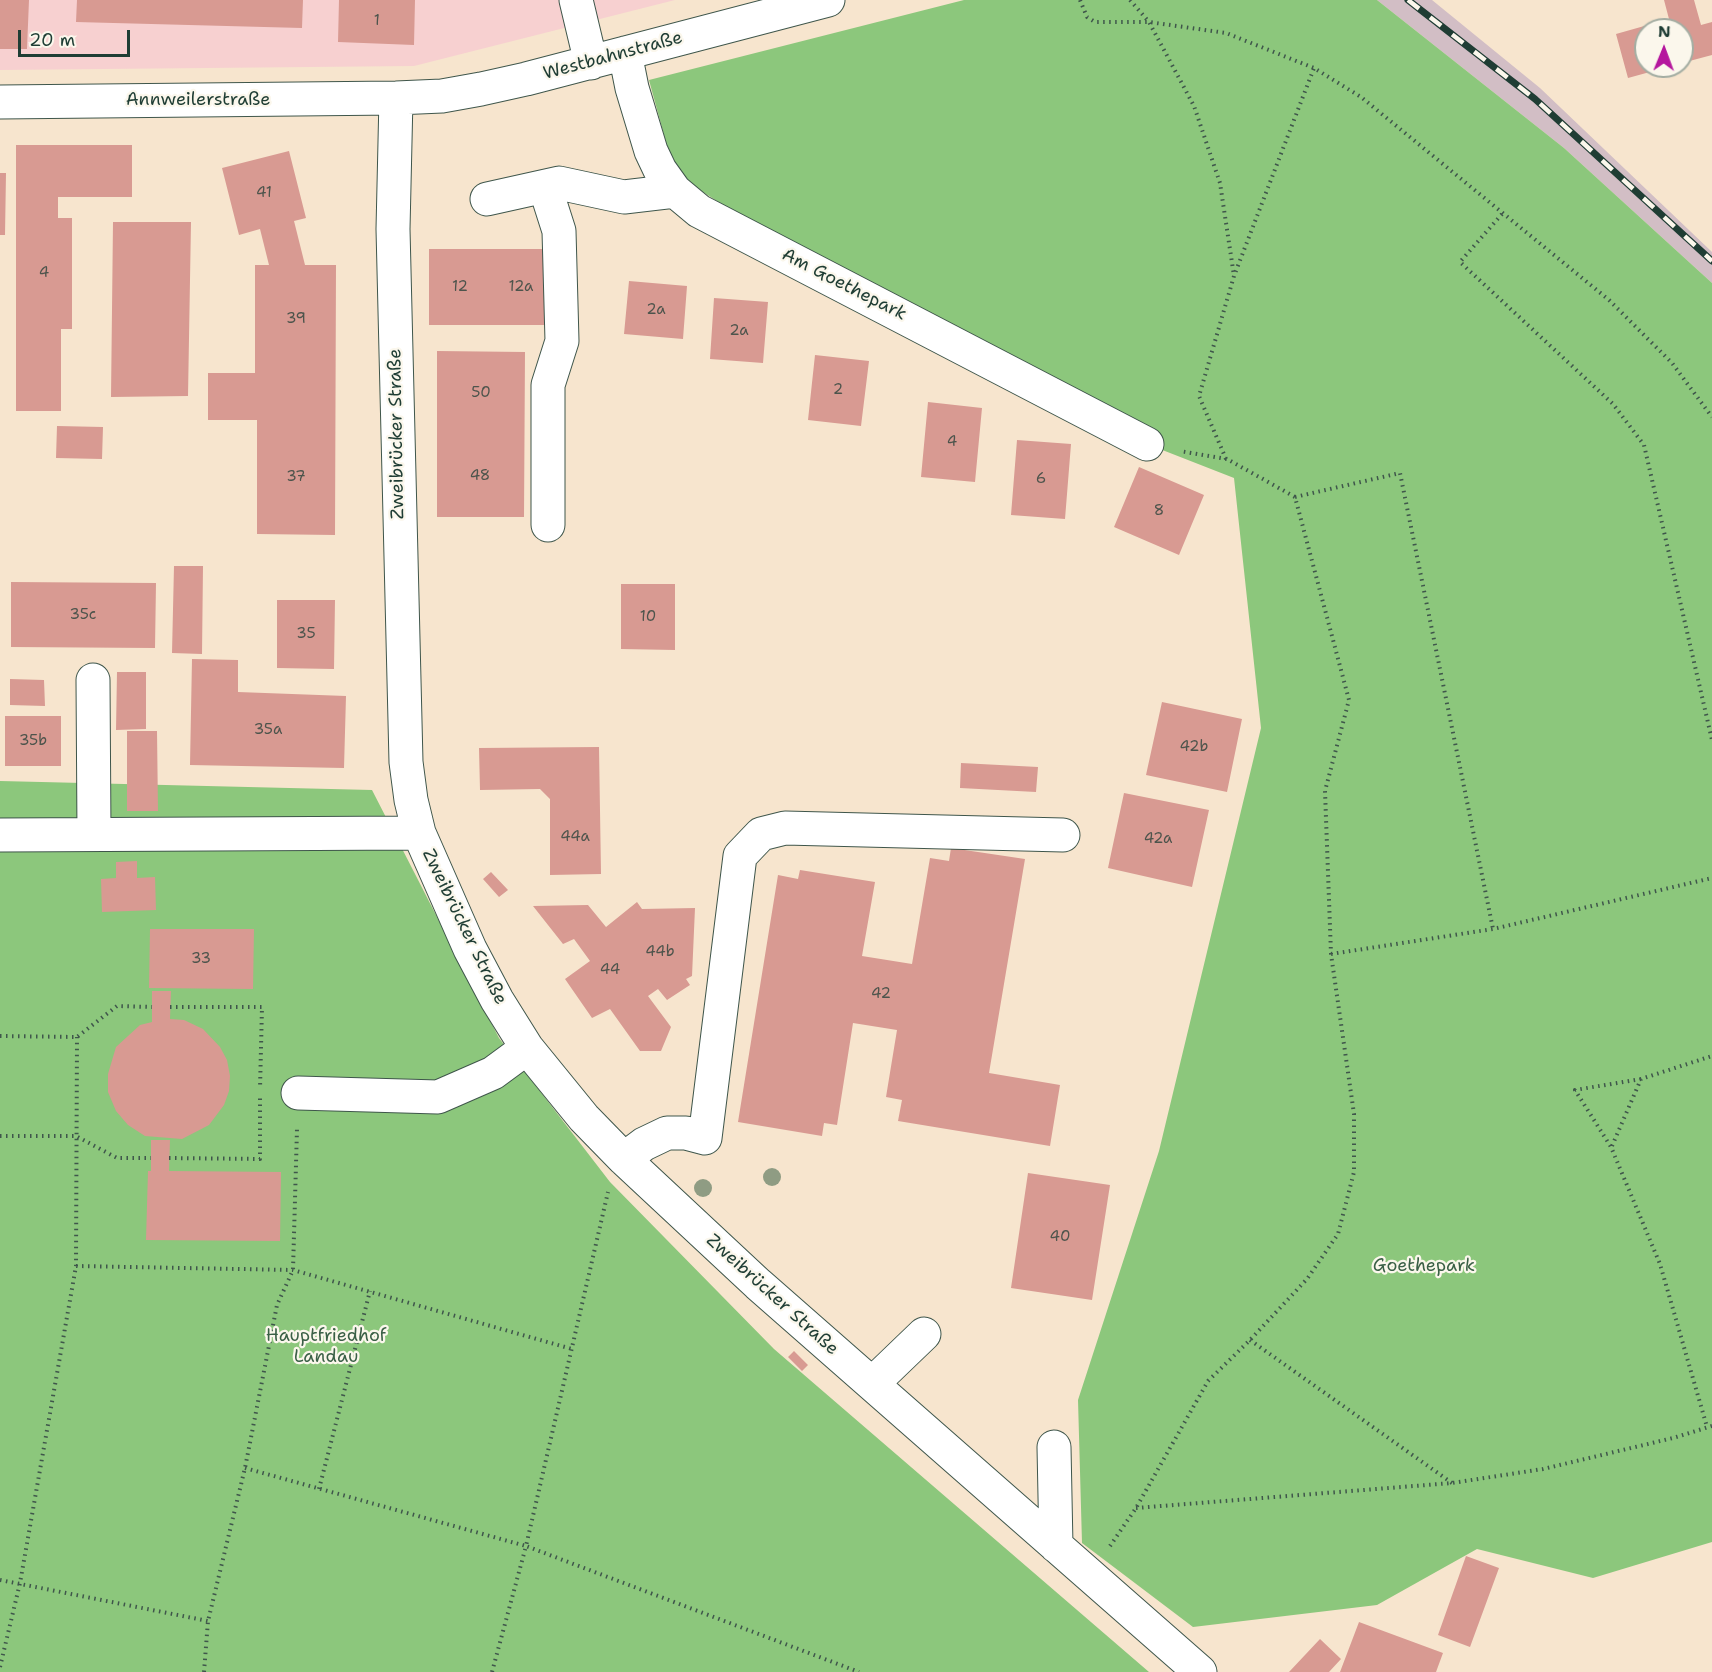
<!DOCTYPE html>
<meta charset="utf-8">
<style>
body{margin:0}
#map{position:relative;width:1712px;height:1672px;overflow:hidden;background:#f7e5ce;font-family:"Shantell Sans",sans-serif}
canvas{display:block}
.north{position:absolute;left:1634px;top:18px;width:60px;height:60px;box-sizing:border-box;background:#fbf7ec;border:2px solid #a3ada2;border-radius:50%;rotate:1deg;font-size:16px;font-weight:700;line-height:24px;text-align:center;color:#1f3d34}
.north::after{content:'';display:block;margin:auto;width:21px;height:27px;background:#b5179e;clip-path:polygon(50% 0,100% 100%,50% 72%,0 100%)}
.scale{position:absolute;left:18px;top:30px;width:112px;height:27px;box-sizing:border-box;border:3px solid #1f3d34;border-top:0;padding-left:8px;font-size:18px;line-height:21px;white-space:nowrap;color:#1f3d34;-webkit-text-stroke:4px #fbf7ec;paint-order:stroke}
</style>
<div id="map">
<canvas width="1712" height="1672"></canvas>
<div class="north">N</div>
<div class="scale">20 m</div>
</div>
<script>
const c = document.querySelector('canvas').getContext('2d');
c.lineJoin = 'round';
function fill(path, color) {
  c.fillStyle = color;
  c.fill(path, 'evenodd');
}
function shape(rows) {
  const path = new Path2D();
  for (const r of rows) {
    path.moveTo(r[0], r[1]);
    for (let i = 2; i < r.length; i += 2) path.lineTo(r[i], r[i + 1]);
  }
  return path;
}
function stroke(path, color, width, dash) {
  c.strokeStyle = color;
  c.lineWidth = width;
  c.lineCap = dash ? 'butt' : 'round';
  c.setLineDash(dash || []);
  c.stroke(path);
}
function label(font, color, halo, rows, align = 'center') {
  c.font = font + ' "Shantell Sans",sans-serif';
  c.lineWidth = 4.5;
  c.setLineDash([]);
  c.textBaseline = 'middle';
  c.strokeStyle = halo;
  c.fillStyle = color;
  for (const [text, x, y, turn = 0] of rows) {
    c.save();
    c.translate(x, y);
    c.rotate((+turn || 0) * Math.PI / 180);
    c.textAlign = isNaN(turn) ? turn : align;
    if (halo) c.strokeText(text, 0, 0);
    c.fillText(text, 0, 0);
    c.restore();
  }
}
const built = shape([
 [0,0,675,0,414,66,0,70]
]);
const industrial = shape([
 [1377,0,1432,0,1540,88,1712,252,1712,283,1564,148]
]);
const green = shape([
 [964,0,1377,0,1564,148,1712,283,1712,1542,1593,1578,1477,1549,1377,1605,1193,1627,1082,1543,1078,1400,1159,1151,1261,728,1234,478,1147,444,865,296,692,185,677,166,667,146,649,80],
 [0,781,372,790,499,1038,610,1182,774,1349,1149,1672,0,1672]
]);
const building = shape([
 [0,0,29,0,27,49,0,49],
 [77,0,303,0,302,28,76,22],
 [339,0,415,0,414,45,338,42],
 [1664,0,1694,0,1701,25,1712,22,1712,55,1682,63,1682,30,1646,30,1646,66,1668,67,1628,78,1616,34,1669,19],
 [16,145,132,145,132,197,58,197,58,218,72,218,72,329,61,329,61,411,16,411],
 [289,151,306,218,294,221,305,265,336,265,335,535,257,534,257,420,208,420,208,373,255,373,255,265,269,265,260,229,239,235,222,168],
 [0,173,6,173,5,235,0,235],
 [113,222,191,222,188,396,111,397],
 [429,249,552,249,552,325,429,325],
 [629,281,687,286,683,339,624,334],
 [714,298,768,302,763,363,710,359],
 [437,351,525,352,524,517,437,517],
 [815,355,869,361,861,426,808,420],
 [928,402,982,408,975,482,921,477],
 [57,426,103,427,102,459,56,458],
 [1017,440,1071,444,1065,519,1011,515],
 [1139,467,1204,495,1179,555,1114,527],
 [174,566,203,566,202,654,172,653],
 [11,582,156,583,155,648,11,647],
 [621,584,675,584,675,650,621,649],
 [277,600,335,600,334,669,277,668],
 [192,659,238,660,238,692,346,696,344,768,190,765],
 [117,672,146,672,146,729,116,730],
 [10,679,44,680,45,706,10,705],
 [1162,702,1242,719,1227,792,1146,775],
 [5,716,61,716,61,766,5,766],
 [127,731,157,731,158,811,127,811],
 [599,747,601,874,550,875,550,799,540,789,480,790,479,748],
 [961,763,1038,767,1036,792,960,788],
 [1124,793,1209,810,1192,887,1108,868],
 [951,848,1025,859,989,1073,1060,1085,1050,1146,898,1121,902,1100,886,1097,897,1030,853,1023,837,1125,824,1123,822,1136,738,1122,778,875,798,879,800,870,875,882,862,956,912,964,930,858,949,861],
 [137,861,137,878,155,877,156,910,102,912,101,879,116,878,116,862],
 [491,872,508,890,499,897,483,879],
 [637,902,642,909,695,908,692,976,686,979,690,985,667,1000,658,989,648,996,671,1027,661,1051,640,1051,610,1009,592,1018,565,979,590,961,574,939,563,944,533,906,588,905,606,927],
 [150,929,254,929,253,989,149,988],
 [152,991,171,991,170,1019,184,1020,203,1029,220,1047,227,1060,230,1076,229,1091,224,1105,209,1125,182,1139,145,1136,128,1125,116,1111,108,1092,108,1074,116,1047,140,1025,152,1022],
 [151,1140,170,1140,169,1171,281,1172,280,1241,146,1240,148,1171,151,1171],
 [1028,1173,1110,1185,1092,1300,1011,1288],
 [794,1351,808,1365,802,1371,788,1357],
 [1466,1556,1499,1568,1470,1647,1438,1635],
 [1359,1622,1443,1653,1436,1672,1340,1672],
 [1320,1639,1341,1659,1329,1672,1289,1672]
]);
const path = shape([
 [1080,0,1087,17,1095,22,1149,22,1226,33,1314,68,1361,97,1609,300,1672,363,1712,417],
 [1130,0,1149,22,1194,106,1220,183,1234,276],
 [1502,214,1460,262,1613,404,1644,445,1712,740],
 [1226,459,1199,396,1234,276,1314,68],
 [1295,497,1400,473,1493,929],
 [1331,954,1493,929,1712,878],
 [170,1007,262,1007,260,1089],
 [0,1036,77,1037,117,1006,152,1007],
 [1641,1079,1575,1090,1611,1147,1660,1264,1707,1427],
 [0,1136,76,1136,117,1158,151,1158],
 [1612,1146,1641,1079,1712,1056],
 [169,1158,260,1159,260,1095],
 [76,1266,293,1270,572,1349],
 [1250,1340,1452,1483],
 [245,1468,526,1546,608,1192],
 [319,1489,370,1291],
 [1136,1508,1452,1483,1543,1469,1673,1438,1712,1426],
 [1110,1546,1136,1508,1208,1381,1250,1340,1307,1279,1338,1234,1354,1172,1354,1114,1331,954,1325,791,1349,700,1295,497,1227,459,1180,451],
 [0,1580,208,1621],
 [0,1667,20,1583,76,1266,77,1037],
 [204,1672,208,1621,245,1468,277,1305,293,1270,297,1129],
 [492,1672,526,1546,859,1672]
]);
const minor = shape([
 [576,0,591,63],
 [625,53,632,88,651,151,660,170,675,191,699,211,1147,444],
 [396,98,393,229,406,762,411,800,419,833,470,949,497,1000,527,1048,584,1118,624,1159,758,1284,1200,1672],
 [0,102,396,98,442,96,481,89,526,79,828,0],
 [545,187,559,231,562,341,548,385,548,525],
 [487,199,559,183,624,197,675,191],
 [93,680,94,834],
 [0,835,419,833],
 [298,1093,438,1097,493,1073,527,1048],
 [624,1159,644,1144,667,1133,686,1133,705,1138,740,856,761,834,785,828,1063,835],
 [873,1383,924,1334],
 [1054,1447,1056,1546]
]);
const rail = shape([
 [1408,0,1535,99,1712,261]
]);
const trees = [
 [772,1177],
 [703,1188]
];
const numberNames = [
 ["1",377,21],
 ["41",264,193],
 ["4",44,273],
 ["12",460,287],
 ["12a",521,287],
 ["2a",656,310],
 ["39",296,319],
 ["2a",739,331],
 ["2",838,390],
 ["50",481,393],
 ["4",952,442],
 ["48",480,476],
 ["37",296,477],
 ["6",1041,479],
 ["8",1159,511],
 ["35c",83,615],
 ["10",648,617],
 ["35",306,634],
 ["35a",268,730],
 ["35b",33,741],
 ["42b",1194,747],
 ["44a",575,837],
 ["42a",1158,839],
 ["44b",660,952],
 ["33",201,959],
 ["44",610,970],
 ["42",881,994],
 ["40",1060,1237]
];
const streetNames = [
 ["Westbahnstraße",613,56,-15],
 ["Annweilerstraße",198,100],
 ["Am Goethepark",844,285,27],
 ["Zweibrücker Straße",397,434,-91],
 ["Zweibrücker Straße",464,927,64],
 ["Zweibrücker Straße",772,1295,42]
];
const parkNames = [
 ["Goethepark",1424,1266],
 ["Hauptfriedhof",326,1336],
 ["Landau",326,1357]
];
fill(built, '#f7d0d0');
fill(industrial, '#d2bec5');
fill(green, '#8cc77c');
fill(building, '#d89a92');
stroke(minor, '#3f564b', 35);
stroke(path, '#3f564b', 4, [1.5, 4.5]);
stroke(minor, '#fff', 33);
stroke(rail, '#1f3d34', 7);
stroke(rail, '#fbf7ec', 4.5, [14]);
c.fillStyle = '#8f9c83';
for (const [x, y] of trees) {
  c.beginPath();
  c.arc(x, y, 9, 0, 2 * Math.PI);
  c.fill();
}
label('15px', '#4d544c', null, numberNames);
label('18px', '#1f3d34', '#fbf7ec', streetNames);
label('18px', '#3a6046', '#fbf7ec', parkNames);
</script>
